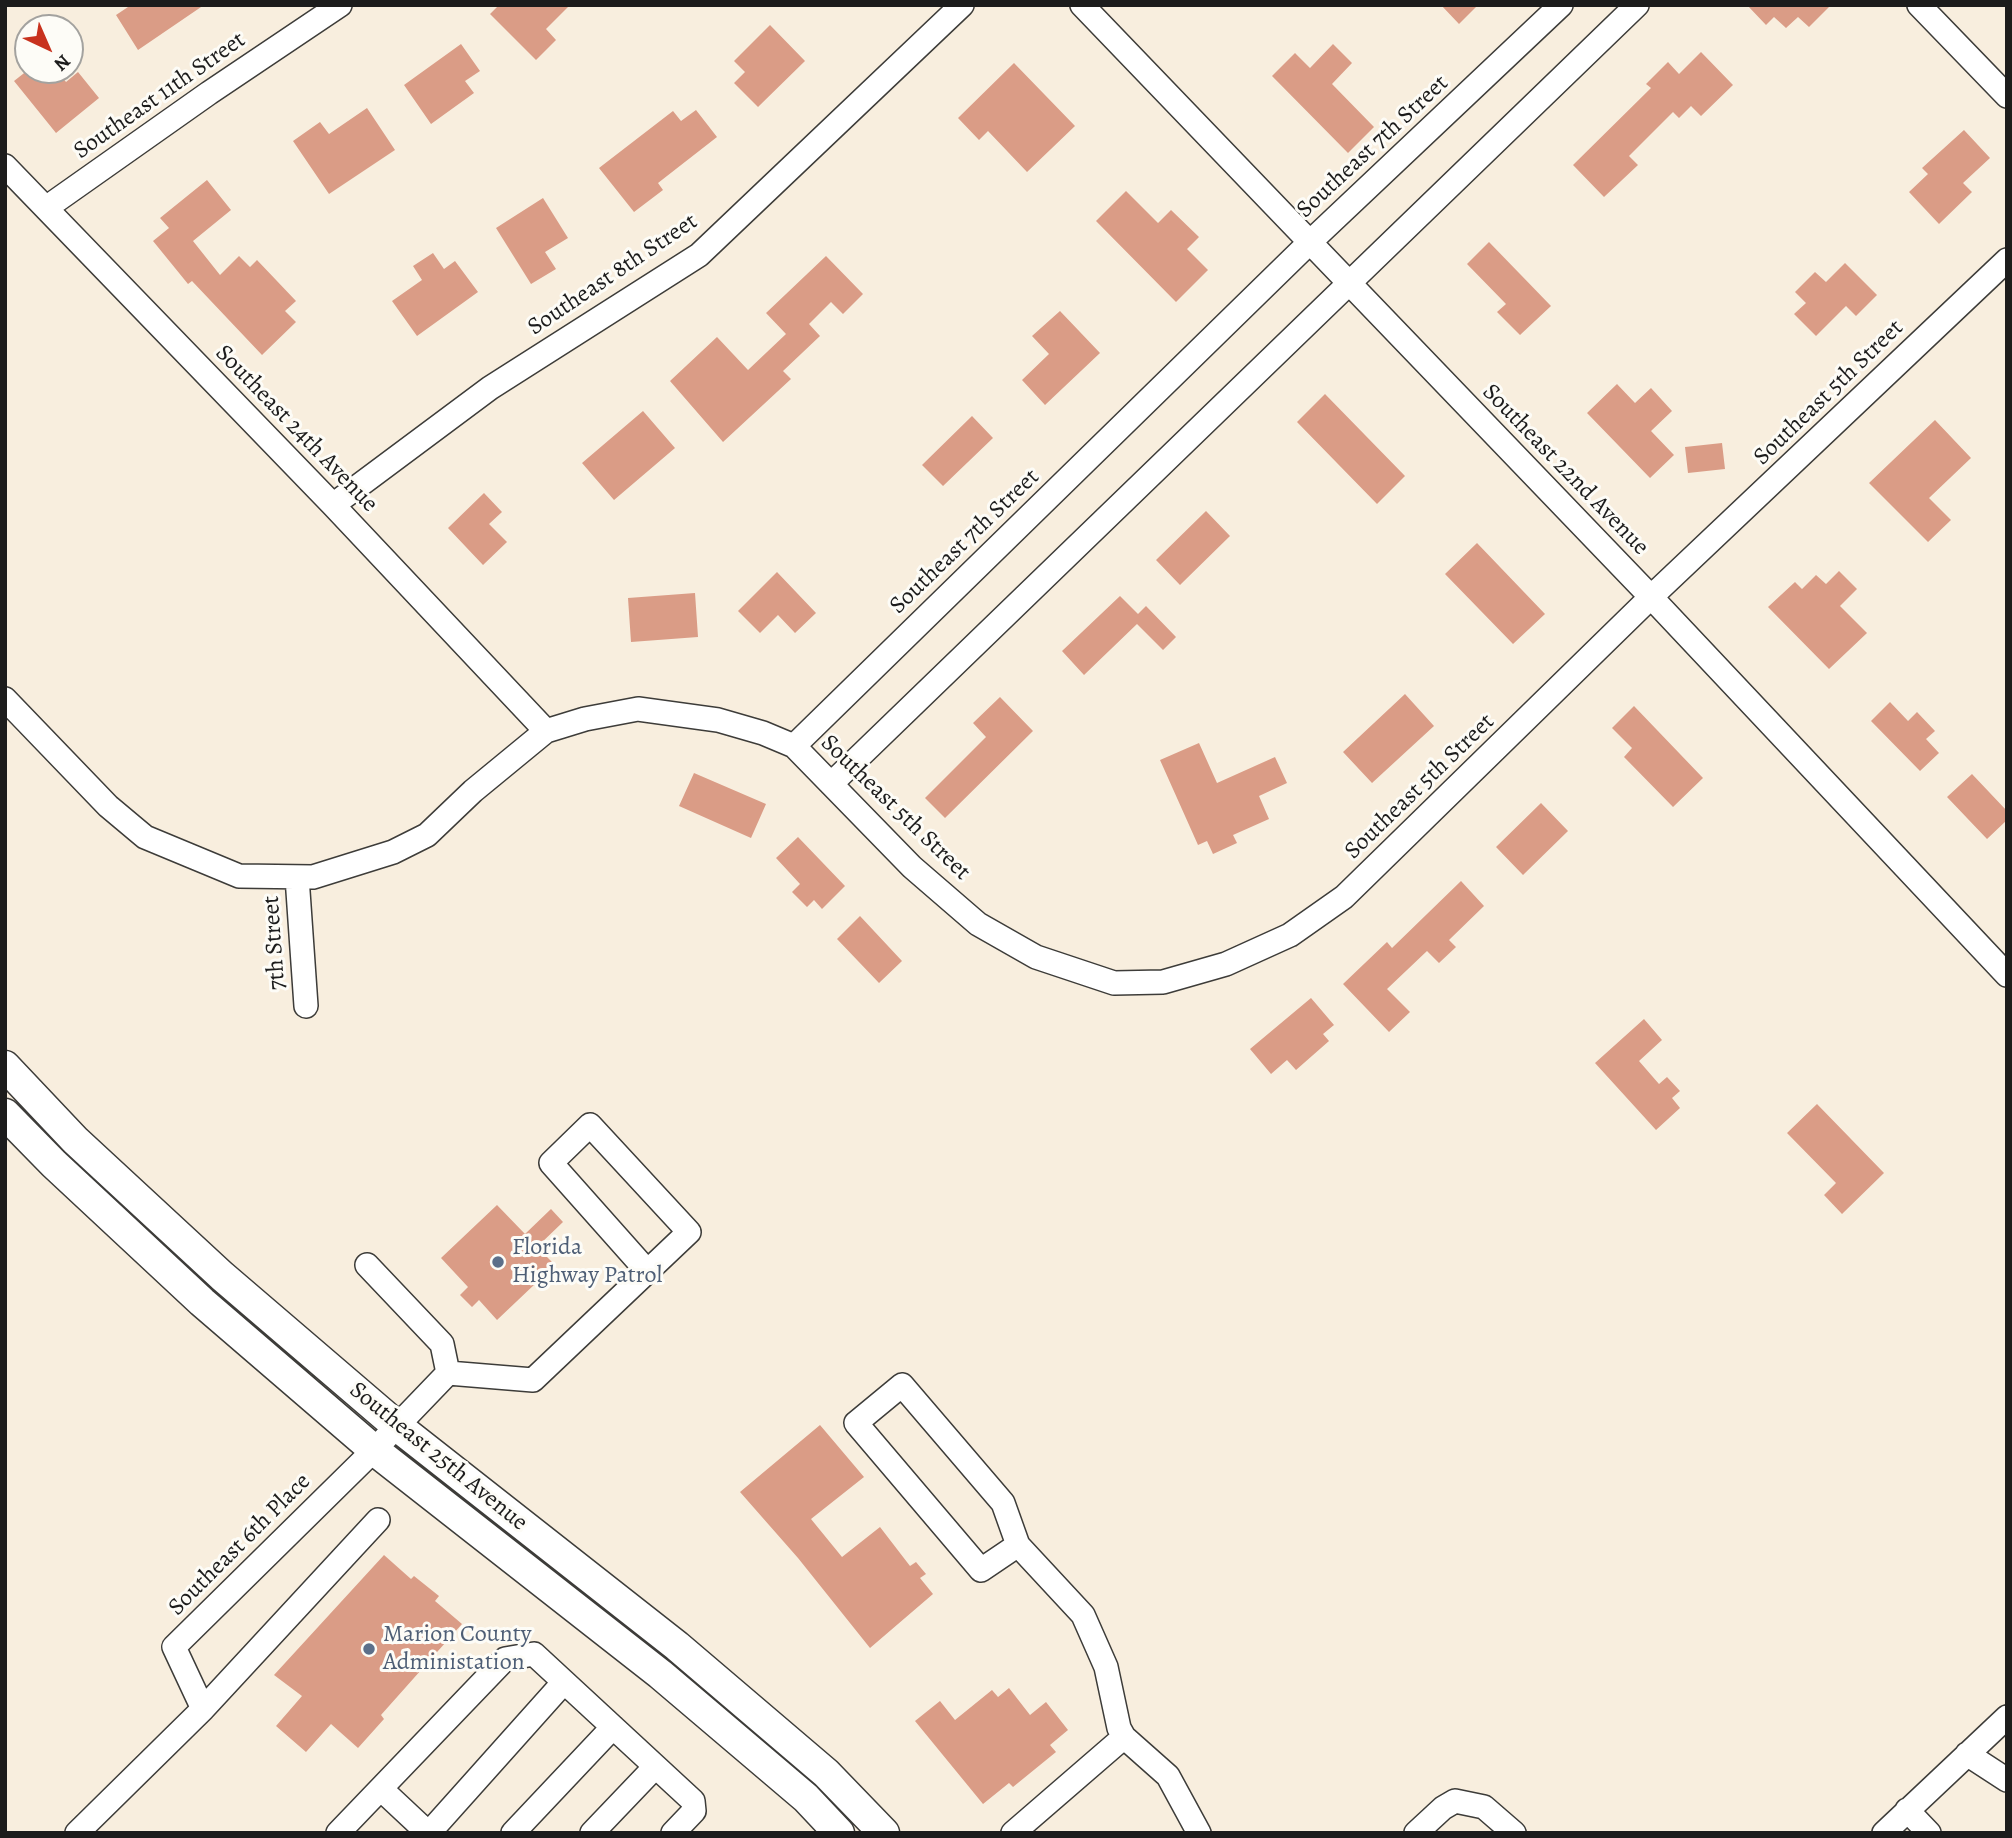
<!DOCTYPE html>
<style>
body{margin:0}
#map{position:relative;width:2012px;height:1838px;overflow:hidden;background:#f8eede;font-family:Alegreya,serif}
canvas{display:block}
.frame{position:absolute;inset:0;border:7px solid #1c1c1c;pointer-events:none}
.north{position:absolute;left:14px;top:14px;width:70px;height:70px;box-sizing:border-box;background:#fdfcf7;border:2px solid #a3a29f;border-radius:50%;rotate:136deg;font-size:19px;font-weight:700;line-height:28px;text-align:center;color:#1c1c1c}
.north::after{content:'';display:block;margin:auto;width:24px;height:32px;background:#c8321e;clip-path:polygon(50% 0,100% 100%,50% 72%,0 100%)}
</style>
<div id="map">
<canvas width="2012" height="1838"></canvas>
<div class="frame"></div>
<div class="north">N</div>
</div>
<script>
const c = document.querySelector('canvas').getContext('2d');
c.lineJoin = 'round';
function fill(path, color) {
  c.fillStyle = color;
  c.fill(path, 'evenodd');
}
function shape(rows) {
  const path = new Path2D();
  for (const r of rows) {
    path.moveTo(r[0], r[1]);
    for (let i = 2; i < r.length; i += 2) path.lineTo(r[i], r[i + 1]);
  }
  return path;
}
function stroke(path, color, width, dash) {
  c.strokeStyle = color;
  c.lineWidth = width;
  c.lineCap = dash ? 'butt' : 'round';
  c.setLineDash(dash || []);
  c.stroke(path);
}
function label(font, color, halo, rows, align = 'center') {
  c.font = font + ' Alegreya,serif';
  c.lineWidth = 6;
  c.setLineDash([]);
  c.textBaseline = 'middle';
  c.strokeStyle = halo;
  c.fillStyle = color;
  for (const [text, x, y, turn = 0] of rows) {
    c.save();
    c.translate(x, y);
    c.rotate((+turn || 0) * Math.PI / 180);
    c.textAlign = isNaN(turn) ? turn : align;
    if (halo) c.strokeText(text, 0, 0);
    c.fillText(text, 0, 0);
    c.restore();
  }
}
const building = shape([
 [131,5,204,5,138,50,116,15],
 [499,5,570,5,546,29,556,40,536,60,490,14],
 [1441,5,1478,5,1459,24],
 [1747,5,1831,5,1809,27,1798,17,1786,28,1774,17,1766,25],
 [770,25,805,61,758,107,734,83,745,72,734,61],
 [461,44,480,71,465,81,474,93,431,124,404,85],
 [1333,44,1352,63,1332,84,1374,127,1348,153,1272,76,1295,53,1310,68],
 [1701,52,1733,85,1701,116,1691,106,1679,118,1673,112,1629,156,1638,165,1604,197,1573,165,1651,88,1646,84,1668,62,1679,74],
 [1014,63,1075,126,1027,172,988,131,979,140,958,118],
 [28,70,33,70,43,82,57,71,66,82,78,72,99,98,56,133,14,81],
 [367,108,395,150,329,194,293,141,320,122,329,134],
 [696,110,717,137,658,183,663,190,634,212,599,168,673,111,681,121],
 [1964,130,1990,158,1963,183,1972,192,1939,224,1909,192,1928,174,1922,168],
 [207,180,231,210,193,241,220,275,239,256,250,267,257,260,296,301,285,311,296,322,262,355,192,281,188,284,153,241,169,228,160,218],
 [1126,191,1158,223,1171,210,1199,237,1187,249,1208,270,1176,302,1096,221],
 [543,198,568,238,545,252,556,269,531,284,496,228],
 [1489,242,1551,306,1520,335,1497,312,1506,304,1467,264],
 [433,253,444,269,455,261,478,292,417,336,392,301,422,280,413,266],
 [826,256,863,294,843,314,831,302,809,324,820,336,783,371,791,379,723,442,670,381,717,337,748,370,786,334,766,313],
 [1845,263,1877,295,1856,316,1846,306,1816,336,1794,314,1806,303,1795,292,1815,272,1826,282],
 [1060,311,1100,353,1045,405,1022,380,1049,354,1032,336],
 [1617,384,1635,403,1651,388,1672,411,1651,431,1674,455,1650,478,1587,413],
 [1325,394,1405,476,1377,504,1297,422],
 [643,411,675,448,614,500,582,463],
 [972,416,993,438,943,486,922,465],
 [1935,420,1971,458,1929,498,1951,520,1928,542,1869,483],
 [1722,443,1725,469,1688,473,1685,447],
 [484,493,502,512,489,524,507,542,483,565,448,528],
 [1206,511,1230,536,1180,585,1156,560],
 [1477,543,1545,614,1513,644,1445,574],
 [1839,571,1857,589,1840,606,1867,633,1829,669,1768,607,1795,582,1802,589,1816,575,1826,584],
 [777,572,816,613,795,633,778,615,760,633,738,611],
 [695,593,698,637,631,642,628,598],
 [1120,596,1138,614,1146,606,1176,637,1163,650,1137,624,1084,675,1062,651],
 [1405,694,1434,726,1372,783,1343,752],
 [1000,697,1033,731,945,818,925,798,986,737,973,723],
 [1890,702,1908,721,1917,712,1935,731,1926,739,1939,753,1920,771,1871,721],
 [1634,706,1703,778,1673,807,1624,757,1632,748,1612,728],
 [1199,743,1217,783,1275,757,1287,783,1259,796,1269,819,1233,835,1237,843,1213,854,1207,841,1198,845,1160,760],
 [694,773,766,804,751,838,679,806],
 [1972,774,2007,811,2007,820,1987,839,1947,797],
 [1541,803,1568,831,1523,875,1496,847],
 [798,837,845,886,822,909,814,900,807,907,792,892,800,884,776,858],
 [1461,881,1484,906,1449,940,1456,947,1439,963,1427,951,1387,989,1410,1012,1389,1032,1343,984,1387,942,1392,948],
 [860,916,902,961,879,983,837,939],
 [1311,998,1334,1025,1323,1034,1329,1041,1296,1070,1287,1060,1271,1074,1250,1049],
 [1644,1019,1662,1040,1639,1061,1659,1084,1667,1077,1680,1091,1672,1098,1680,1108,1656,1130,1595,1063],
 [1817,1104,1884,1173,1842,1214,1824,1195,1836,1183,1787,1133],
 [497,1205,525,1234,551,1209,563,1222,537,1247,555,1265,497,1320,479,1300,472,1307,460,1295,468,1287,441,1258],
 [820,1425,864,1477,811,1519,842,1557,880,1527,910,1566,916,1562,926,1574,920,1578,933,1594,870,1648,798,1558,740,1492],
 [384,1555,411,1579,414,1576,439,1596,435,1601,462,1624,381,1715,384,1719,358,1748,331,1724,306,1752,276,1726,302,1696,274,1675],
 [1009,1688,1030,1715,1046,1702,1068,1730,1050,1745,1056,1752,1013,1787,1009,1783,983,1804,915,1721,940,1701,955,1720,992,1690,998,1697]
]);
const minor = shape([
 [1082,5,1651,597,2007,975],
 [1919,5,2007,96],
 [5,166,333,505,546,731],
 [46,208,209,93,340,5],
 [333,505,490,388,699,255,962,5],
 [5,699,108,806,145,837,239,876,313,877,393,852,427,835,473,791,546,731,585,719,638,709,718,720,763,733,794,746,912,867,978,924,1036,957,1114,983,1163,982,1226,964,1290,935,1344,897,1651,597,2007,260],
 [794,746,1309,243,1561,5],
 [831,784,1637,5],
 [297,877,306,1006],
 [367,1265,442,1344,448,1373],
 [1018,1545,981,1570,856,1423,902,1385,1003,1503,1018,1545,1083,1615,1106,1667,1119,1728,1124,1737,1168,1776,1199,1833],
 [203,1709,378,1520],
 [1967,1754,2007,1780],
 [381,1789,428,1833],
 [1907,1810,1929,1833],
 [77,1833,203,1709,174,1647,374,1450,448,1373,533,1380,689,1232,590,1125,551,1163,647,1271],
 [338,1833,505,1659,534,1654,693,1801,694,1811,673,1833],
 [429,1833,564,1682],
 [513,1833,613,1727],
 [592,1833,655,1767],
 [1013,1833,1124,1737],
 [1416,1833,1443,1808,1455,1801,1484,1807,1514,1833],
 [1884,1833,2007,1717]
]);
const major = shape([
 [5,1066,75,1140,222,1276,397,1426,677,1646,826,1773,884,1833],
 [5,1114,54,1164,202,1302,374,1450,660,1674,806,1798,839,1833]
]);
const markers = [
 [498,1262,7,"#5c6f8a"],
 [369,1649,7,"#5c6f8a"]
];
const streetNames = [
 ["Southeast 11th Street",160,96,-35],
 ["Southeast 7th Street",1373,147,-43],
 ["Southeast 8th Street",613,275,-34],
 ["Southeast 5th Street",1829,393,-44],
 ["Southeast 24th Avenue",296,429,46],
 ["Southeast 22nd Avenue",1565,470,46],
 ["Southeast 7th Street",965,542,-44],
 ["Southeast 5th Street",1420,787,-44],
 ["Southeast 5th Street",895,808,44],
 ["7th Street",275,943,-94],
 ["Southeast 25th Avenue",438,1457,39],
 ["Southeast 6th Place",240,1545,-45]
];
const serviceNames = [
 ["Florida",512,1248],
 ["Highway Patrol",512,1276],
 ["Marion County",383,1635],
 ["Administation",383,1663]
];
fill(building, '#da9c86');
stroke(minor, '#3d3c39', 26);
stroke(major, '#3d3c39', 33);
stroke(minor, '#fff', 23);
stroke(major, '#fff', 30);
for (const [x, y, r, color] of markers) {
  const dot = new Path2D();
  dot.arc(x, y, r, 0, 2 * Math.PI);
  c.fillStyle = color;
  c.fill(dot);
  stroke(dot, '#fdfcf7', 2.5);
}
label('24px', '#1c1c1c', '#fdfcf7', streetNames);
label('24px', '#4e5e75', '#fdfcf7', serviceNames, 'left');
</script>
